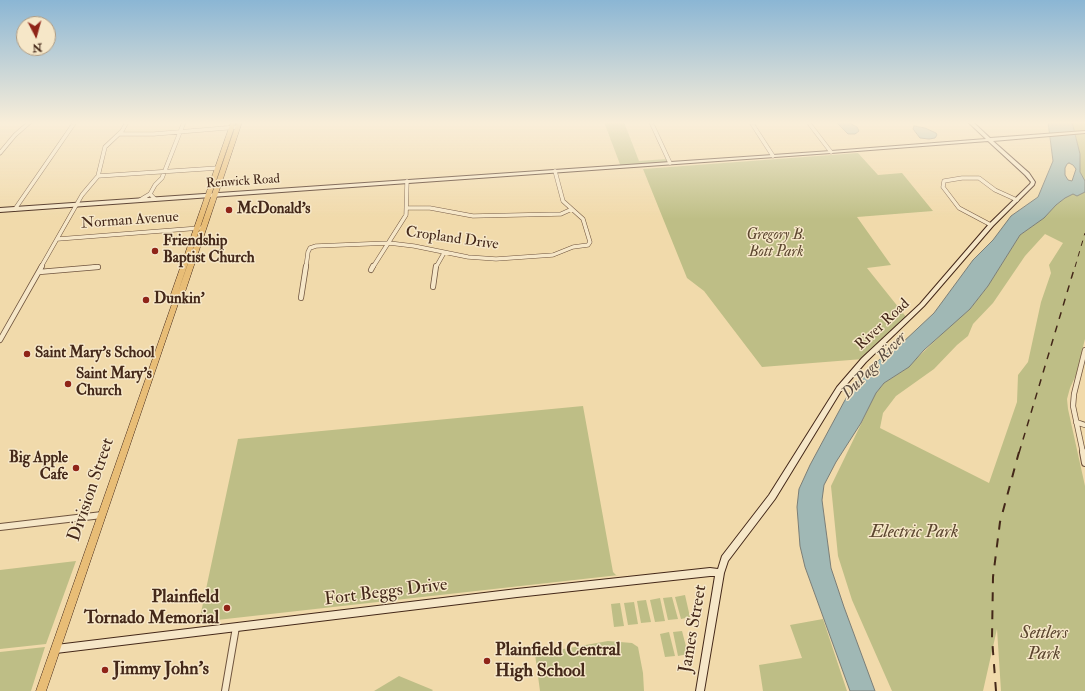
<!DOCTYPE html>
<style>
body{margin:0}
#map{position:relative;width:1085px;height:691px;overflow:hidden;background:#f1daab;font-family:"IM FELL Double Pica",serif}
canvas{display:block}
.north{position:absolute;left:16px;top:16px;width:40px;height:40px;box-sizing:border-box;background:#f6e7c8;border:1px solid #af9b82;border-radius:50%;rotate:174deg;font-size:11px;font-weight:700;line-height:16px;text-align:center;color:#442819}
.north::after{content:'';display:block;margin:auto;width:14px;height:18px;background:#8f2418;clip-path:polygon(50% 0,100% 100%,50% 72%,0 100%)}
</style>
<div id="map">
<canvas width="1085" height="691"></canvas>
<div class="north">N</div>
</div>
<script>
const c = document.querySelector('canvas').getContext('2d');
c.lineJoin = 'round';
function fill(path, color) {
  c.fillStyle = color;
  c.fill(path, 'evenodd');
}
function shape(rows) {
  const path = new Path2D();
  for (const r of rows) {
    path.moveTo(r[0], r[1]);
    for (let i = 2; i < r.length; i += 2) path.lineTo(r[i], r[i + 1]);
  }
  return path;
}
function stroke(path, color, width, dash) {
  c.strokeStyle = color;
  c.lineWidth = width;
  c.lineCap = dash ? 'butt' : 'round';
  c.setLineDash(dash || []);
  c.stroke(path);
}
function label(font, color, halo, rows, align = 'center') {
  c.font = font + ' "IM FELL Double Pica",serif';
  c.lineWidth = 3;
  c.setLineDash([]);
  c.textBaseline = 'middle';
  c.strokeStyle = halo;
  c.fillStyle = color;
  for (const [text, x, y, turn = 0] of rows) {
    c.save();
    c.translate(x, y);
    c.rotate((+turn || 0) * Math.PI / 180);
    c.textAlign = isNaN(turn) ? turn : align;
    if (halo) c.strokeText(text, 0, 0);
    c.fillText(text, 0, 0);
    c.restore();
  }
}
const green = shape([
 [604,122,624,122,639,161,666,159,668,163,621,167],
 [1072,122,1085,122,1085,181,1080,172,1080,154],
 [858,153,878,175,902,173,933,211,857,217,891,265,867,268,907,318,863,359,762,367,704,291,687,278,643,169],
 [1085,192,1085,339,1076,375,1070,388,1067,399,1068,409,1085,486,1085,691,1001,691,997,629,983,691,892,691,852,600,838,556,831,486,876,393,884,383,906,369,947,329,970,309,988,286,1020,235,1044,218,1056,205,1065,198,1073,194,1077,196],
 [1045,234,1063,243,1049,265,1051,273,1041,302,1028,362,1018,375,1017,402,989,483,880,428,883,413,896,396,934,369,957,345,968,336,973,324,993,303,1025,256],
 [583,406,613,572,616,575,619,575,199,622,238,439],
 [76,561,46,644,0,649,0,570],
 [685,595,690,617,681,619,675,597],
 [672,597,678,619,668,620,663,598],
 [660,598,665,621,655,622,650,600],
 [646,600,651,622,641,623,637,601],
 [634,602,638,624,628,625,624,603],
 [620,603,624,626,614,627,611,604],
 [823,619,847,691,763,691,759,665,802,658,790,625],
 [682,631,688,654,678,656,673,632],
 [669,632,675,656,665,657,660,634],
 [608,641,632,643,638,647,643,673,644,691,540,691,535,654],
 [45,647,31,691,0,691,0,652],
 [399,676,433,690,432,691,374,691]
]);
const water = shape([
 [836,122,848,122,857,127,859,131,855,134,848,134,836,122],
 [1048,122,1072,122,1080,154,1080,172,1085,181,1085,192,1077,196,1073,194,1065,198,1056,205,1044,218,1020,235,988,286,970,309,924,350,909,367,884,383,876,393,861,423,836,462,824,485,822,500,831,568,844,607,875,691,850,691,805,567,800,546,797,507,799,489,810,465,845,400,863,374,887,353,901,344,934,313,973,260,993,240,1011,216,1038,197,1053,161,1048,122],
 [1069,163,1073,165,1076,169,1072,181,1068,180,1065,175,1065,168,1067,164,1069,163],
 [914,126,925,128,936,133,937,135,935,138,929,139,920,138,913,129,914,126]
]);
const streetFar2 = shape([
 [651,122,670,163],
 [751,122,773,156],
 [808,122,831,152],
 [119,134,154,134,238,127],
 [0,153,15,135,30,122],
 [98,176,218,168],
 [150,194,155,185,162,178,184,122],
 [140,200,150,194,155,199],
 [407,208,430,208,473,216,561,214,572,209],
 [15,209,75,122],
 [991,225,959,208,943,187,944,181,962,178,979,178,995,190,1017,200],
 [58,239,200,228],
 [41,267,82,195,98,176,105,147,122,131,127,122],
 [93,267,98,267],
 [306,267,308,252,310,248,316,246,389,243,414,246,468,257,496,259,553,255,573,247,588,245,590,242,583,219,563,201,555,171],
 [373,267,406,215,407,181],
 [436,267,444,253]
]);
const streetFar1 = shape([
 [371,270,373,266],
 [39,272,98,267],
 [433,287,436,266],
 [301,298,306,266],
 [0,340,42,266],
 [1076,422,1085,425],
 [1083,453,1073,406,1074,394,1085,350]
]);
const street = shape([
 [1083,452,1085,463],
 [0,527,102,515],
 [225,691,236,627]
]);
const secondary = shape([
 [968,122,973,122,990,138,1085,131,1085,133,993,141,1029,173,1035,182,1034,185,993,226,924,306,866,362,841,391,775,499,728,561,724,573,704,691,696,691,715,576,710,576,517,597,56,653,53,652,52,649,53,646,56,645,517,589,710,568,718,569,722,556,769,495,837,387,862,358,920,304,989,224,1030,184,1031,182,1025,175,988,141,831,153,0,212,0,208,831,151,986,139,968,122]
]);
const primary = shape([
 [231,122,236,122,177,295,237,122,242,122,184,295,179,301,46,691,36,691,173,301,170,297,231,122]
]);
const railFar2 = shape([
 [1075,267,1085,233]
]);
const railFar1 = shape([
 [1019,453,1075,266]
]);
const rail = shape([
 [996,691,992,638,993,577,1000,522,1019,452]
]);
const markers = [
 [229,210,4,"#8f2418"],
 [155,251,4,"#8f2418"],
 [146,300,4,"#8f2418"],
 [27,354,4,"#8f2418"],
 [68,384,4,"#8f2418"],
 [76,468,4,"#8f2418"],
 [227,608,4,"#8f2418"],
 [487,661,4,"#8f2418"],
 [105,670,4,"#8f2418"]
];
const farStreetnames = [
 ["Renwick Road",243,182,-4]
];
const poiNames = [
 ["McDonald's",237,210],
 ["Friendship",163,242],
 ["Baptist Church",163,259],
 ["Dunkin'",154,300],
 ["Saint Mary's School",35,354],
 ["Saint Mary's",76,375],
 ["Church",76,392],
 ["Big Apple",68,459,"right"],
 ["Cafe",68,476,"right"]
];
const streetNames = [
 ["Norman Avenue",130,221,-4],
 ["Cropland Drive",452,239,8],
 ["River Road",883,325,-43]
];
const parkNames = [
 ["Gregory B.",776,236],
 ["Bott Park",776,253]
];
const waterNames = [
 ["DuPage River",875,366,-46]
];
const nearStreetnames = [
 ["Division Street",92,490,-71],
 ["Fort Beggs Drive",386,593,-7],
 ["James Street",694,629,-80]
];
const nearParknames = [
 ["Electric Park",914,533],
 ["Settlers",1044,634],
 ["Park",1044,655]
];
const nearPoinames = [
 ["Plainfield",219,598,"right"],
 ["Tornado Memorial",219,619,"right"],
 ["Plainfield Central",495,651],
 ["High School",495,672],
 ["Jimmy John's",113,670]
];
fill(green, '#bebe86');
fill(water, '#a0b8b5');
stroke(water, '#7b7e77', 1);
stroke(streetFar2, '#6f543e', 4.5);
stroke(streetFar1, '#6f543e', 6);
stroke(street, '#6f543e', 8);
stroke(secondary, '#442819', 2);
stroke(primary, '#442819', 1);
stroke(streetFar2, '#f6e7c8', 3.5);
stroke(streetFar1, '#f6e7c8', 4.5);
stroke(street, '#f6e7c8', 6);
fill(secondary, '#f6e7c8');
fill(primary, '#e8bd76');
stroke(railFar2, '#442819', 1, [5.5, 5.5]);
stroke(railFar1, '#442819', 1.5, [7, 7]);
stroke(rail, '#442819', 2, [9, 9]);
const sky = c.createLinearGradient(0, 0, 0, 219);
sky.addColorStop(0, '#8bb6d4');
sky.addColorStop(0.56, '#f9eed9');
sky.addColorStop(1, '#f9eed900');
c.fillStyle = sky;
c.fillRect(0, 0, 1085, 219);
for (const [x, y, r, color] of markers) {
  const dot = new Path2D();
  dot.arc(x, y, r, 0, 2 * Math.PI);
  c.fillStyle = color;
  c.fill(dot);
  stroke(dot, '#f6e7c8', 1.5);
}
label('13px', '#442819', '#f6e7c8', farStreetnames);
label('bold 15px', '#442819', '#f6e7c8', poiNames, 'left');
label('15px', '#442819', '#f6e7c8', streetNames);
label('italic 15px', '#5c462f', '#f6e7c8', parkNames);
label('italic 16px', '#5b4c40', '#f6e7c8', waterNames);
label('18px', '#442819', '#f6e7c8', nearStreetnames);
label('italic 18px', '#5c462f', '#f6e7c8', nearParknames);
label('bold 18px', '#442819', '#f6e7c8', nearPoinames, 'left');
</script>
